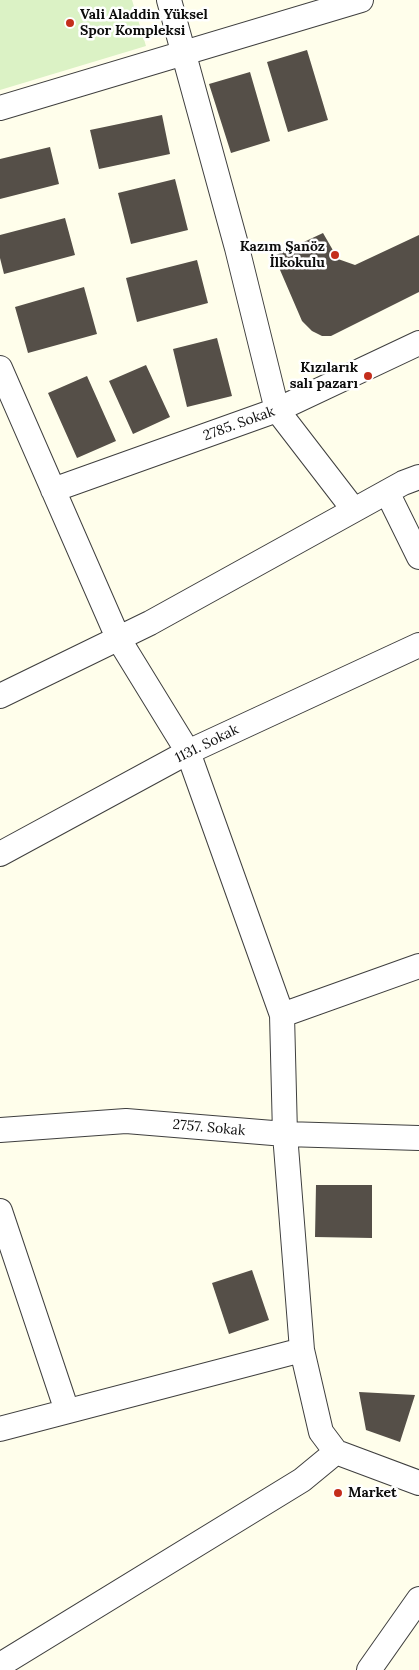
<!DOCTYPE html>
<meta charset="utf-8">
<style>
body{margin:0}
canvas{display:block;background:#fffeeb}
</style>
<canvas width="419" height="1670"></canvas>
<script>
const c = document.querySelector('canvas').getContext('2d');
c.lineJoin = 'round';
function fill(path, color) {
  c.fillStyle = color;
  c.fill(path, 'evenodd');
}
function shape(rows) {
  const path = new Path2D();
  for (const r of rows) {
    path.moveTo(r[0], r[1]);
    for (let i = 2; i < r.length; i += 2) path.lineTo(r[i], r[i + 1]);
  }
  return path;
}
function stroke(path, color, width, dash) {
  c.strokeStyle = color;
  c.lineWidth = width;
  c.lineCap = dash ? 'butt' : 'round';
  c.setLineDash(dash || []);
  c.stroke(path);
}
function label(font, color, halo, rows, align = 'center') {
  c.font = font + ' Lora,serif';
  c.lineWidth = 5;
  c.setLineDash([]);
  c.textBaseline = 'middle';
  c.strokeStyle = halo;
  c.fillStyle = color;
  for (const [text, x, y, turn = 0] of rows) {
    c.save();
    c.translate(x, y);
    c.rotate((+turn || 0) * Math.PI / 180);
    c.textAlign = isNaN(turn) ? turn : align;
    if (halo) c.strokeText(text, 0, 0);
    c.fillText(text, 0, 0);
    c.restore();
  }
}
const pitch = shape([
 [0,0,132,0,146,46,0,90]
]);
const building = shape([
 [307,50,328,120,288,132,267,62],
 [250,72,270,141,231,153,209,84],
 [162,115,170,154,99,169,90,130],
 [50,147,59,184,0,199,0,159],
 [175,179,188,230,131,244,118,193],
 [65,218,75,255,4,274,0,258,0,235],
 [323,233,338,259,355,265,419,235,419,292,331,336,322,336,312,331,302,321,274,256],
 [197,260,208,303,137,322,126,278],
 [84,287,97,334,28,353,15,307],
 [217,338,232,396,187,407,173,349],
 [146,365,170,417,133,434,109,381],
 [87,376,116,441,77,458,48,393],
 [316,1185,372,1185,372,1238,315,1237],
 [252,1270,269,1320,229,1334,212,1283],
 [359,1392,415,1395,400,1442,366,1430]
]);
const minor = shape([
 [169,0,237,248,277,410,354,510],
 [0,108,361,0],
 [0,368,118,638,188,752,282,1015,285,1134,302,1350,321,1432,336,1452,419,1483],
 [53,490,277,410,419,343],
 [387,492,419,557],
 [0,696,150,623,403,483,419,477],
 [0,854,188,752,419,645],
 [282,1015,419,966],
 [0,1130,126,1121,285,1134,419,1138],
 [0,1211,67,1411],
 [0,1429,302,1350],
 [0,1665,302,1480,336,1452],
 [369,1670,419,1599]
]);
const markers = [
 [70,23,5,"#c42e1c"],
 [335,255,5,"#c42e1c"],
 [368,376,5,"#c42e1c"],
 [338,1493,5,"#c42e1c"]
];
const poiNames = [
 ["Vali Aladdin Yüksel",80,15],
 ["Spor Kompleksi",80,31],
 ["Kazım Şanöz",325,247,"right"],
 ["İlkokulu",325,263,"right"],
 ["Kızılarık",358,368,"right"],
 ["salı pazarı",358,384,"right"],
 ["Market",348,1493]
];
const streetNames = [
 ["2785. Sokak",239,424,-20],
 ["1131. Sokak",207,744,-26],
 ["2757. Sokak",209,1128,5]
];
fill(pitch, '#dbf2c5');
fill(building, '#554f48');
stroke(minor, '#3f3f3f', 26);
stroke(minor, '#fff', 24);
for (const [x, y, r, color] of markers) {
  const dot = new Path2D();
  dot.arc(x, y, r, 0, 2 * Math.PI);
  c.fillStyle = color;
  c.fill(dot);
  stroke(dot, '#fff', 2);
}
label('bold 14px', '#0c0c0c', '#fff', poiNames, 'left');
label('14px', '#0c0c0c', '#fff', streetNames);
</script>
